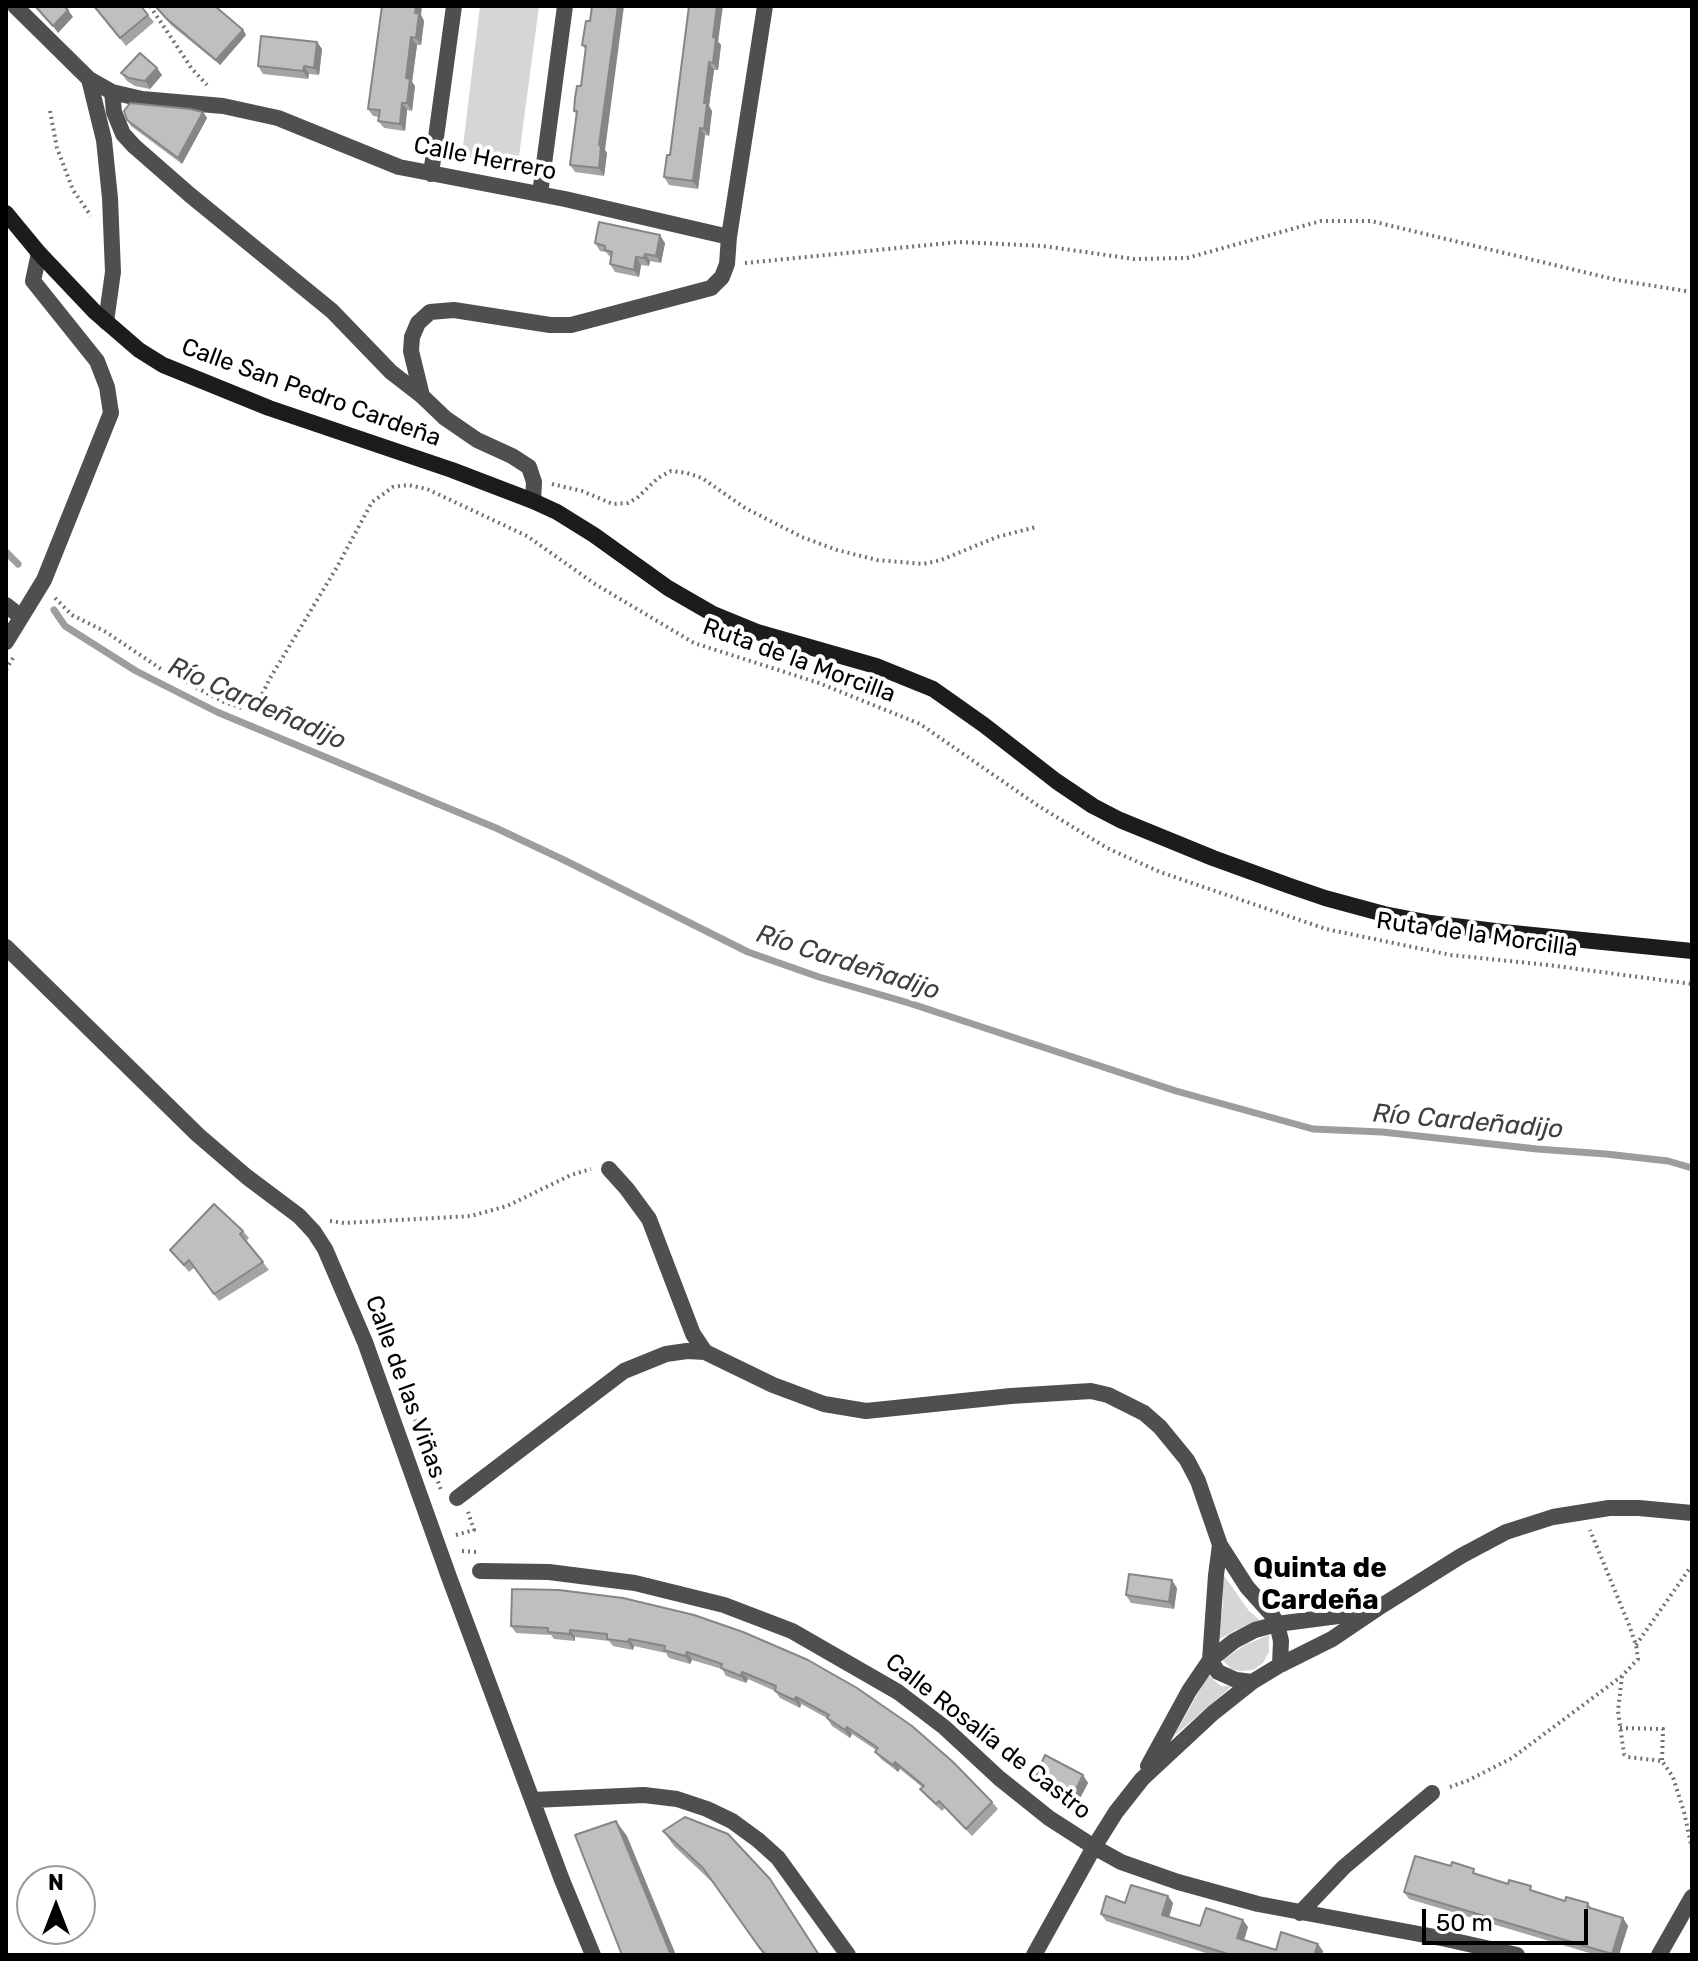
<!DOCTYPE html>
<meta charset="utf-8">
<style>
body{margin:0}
#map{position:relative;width:1698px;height:1961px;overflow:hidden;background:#fff;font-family:Rubik,sans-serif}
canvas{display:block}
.frame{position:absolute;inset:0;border:8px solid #000;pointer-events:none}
.north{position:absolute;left:16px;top:1865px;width:80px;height:80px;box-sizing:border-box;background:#fff;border:2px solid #999;border-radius:50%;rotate:0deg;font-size:22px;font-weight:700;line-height:32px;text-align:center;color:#000}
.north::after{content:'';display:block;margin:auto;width:28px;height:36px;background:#000;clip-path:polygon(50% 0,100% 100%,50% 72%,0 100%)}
.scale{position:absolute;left:1422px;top:1909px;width:166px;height:36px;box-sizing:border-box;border:4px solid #000;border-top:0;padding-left:10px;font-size:24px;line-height:28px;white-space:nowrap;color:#000;-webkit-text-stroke:6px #fff;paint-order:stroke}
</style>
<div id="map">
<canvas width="1698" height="1961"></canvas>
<div class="frame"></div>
<div class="north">N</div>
<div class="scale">50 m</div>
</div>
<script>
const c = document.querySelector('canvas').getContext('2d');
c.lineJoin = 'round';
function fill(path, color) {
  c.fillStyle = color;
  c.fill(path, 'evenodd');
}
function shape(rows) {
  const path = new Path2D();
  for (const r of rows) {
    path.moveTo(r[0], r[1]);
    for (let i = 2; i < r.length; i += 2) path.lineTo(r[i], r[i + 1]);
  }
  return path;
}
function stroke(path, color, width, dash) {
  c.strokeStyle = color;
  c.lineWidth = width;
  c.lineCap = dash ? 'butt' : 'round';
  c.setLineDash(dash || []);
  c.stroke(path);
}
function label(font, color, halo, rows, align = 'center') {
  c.font = font + ' Rubik,sans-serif';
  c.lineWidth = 8;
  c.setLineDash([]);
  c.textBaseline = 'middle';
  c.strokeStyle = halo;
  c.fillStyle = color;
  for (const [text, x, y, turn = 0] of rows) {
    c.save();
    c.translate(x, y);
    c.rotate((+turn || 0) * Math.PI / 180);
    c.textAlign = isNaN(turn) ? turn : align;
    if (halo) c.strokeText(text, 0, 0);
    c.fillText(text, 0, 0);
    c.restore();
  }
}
const green = shape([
 [480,6,539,6,519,156,515,164,506,167,464,156,463,146],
 [1223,1574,1249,1611,1260,1620,1234,1631,1218,1640,1223,1604],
 [1269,1635,1269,1652,1263,1663,1253,1670,1241,1671,1231,1669,1223,1660,1245,1645],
 [1208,1675,1221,1686,1232,1686,1174,1736]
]);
const stream = shape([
 [6,552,18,564],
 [54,610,65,626,136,671,217,712,496,828,566,861,748,952,819,977,909,1003,1176,1091,1313,1129,1382,1132,1537,1149,1606,1154,1668,1161,1692,1168]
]);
const path = shape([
 [150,6,192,69,207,85],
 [50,111,57,148,73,190,91,216],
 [745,263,959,242,1043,246,1134,259,1187,258,1321,221,1371,221,1617,280,1692,292],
 [552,484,582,491,613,504,628,503,637,498,658,478,671,471,687,473,702,478,745,508,802,537,837,550,877,560,901,562,923,564,941,560,997,537,1036,527],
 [55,598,72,615,106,632,161,669,224,702,242,708,257,705,269,680,337,567,372,502,393,487,408,485,427,489,527,536,595,584,694,643,819,683,920,724,1037,805,1107,848,1160,872,1326,929,1451,955,1548,965,1692,984],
 [6,670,13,658],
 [330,1221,344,1223,471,1216,507,1206,571,1175,591,1169],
 [407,1397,441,1490],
 [456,1535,474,1530,468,1512],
 [462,1551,476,1552],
 [1636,1645,1692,1565],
 [1622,1676,1618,1711,1624,1754,1628,1757,1662,1761,1673,1777,1684,1812,1692,1849],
 [1620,1728,1663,1729,1662,1761],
 [1450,1787,1469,1780,1512,1758,1622,1676,1638,1659,1636,1645,1629,1625,1590,1530]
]);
const street = shape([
 [15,6,89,79,104,140,110,198,113,272,106,322],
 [89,79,112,92,142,99,223,106,278,118,399,167,565,199,729,237],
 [112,92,114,112,123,134,134,146,190,195,332,311,391,372,422,396,445,418,477,440,512,456,529,467,534,482,533,501],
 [431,174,454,6],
 [540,194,565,6],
 [422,396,411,351,412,337,418,323,430,312,454,310,550,325,571,325,711,288,722,277,727,264,729,237,765,6],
 [6,605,21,617],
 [6,642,44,580,111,413,107,387,97,361,33,281,39,253],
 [6,947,198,1135,247,1177,299,1216,314,1232,325,1249,365,1342,449,1577,562,1880,593,1955],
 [609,1169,627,1189,649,1219,693,1334,705,1352,773,1385,824,1404,866,1411,1011,1396,1091,1391,1108,1395,1144,1413,1160,1427,1187,1460,1198,1481,1220,1545,1247,1587,1272,1615,1277,1624,1281,1641,1280,1665],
 [457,1498,624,1371,666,1354,687,1351,705,1352],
 [1220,1545,1216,1575,1210,1660,1218,1672,1236,1680,1252,1682],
 [480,1571,549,1572,635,1583,724,1605,792,1631,898,1692,944,1727,999,1778,1049,1818,1094,1847,1121,1862,1178,1882,1258,1904,1446,1939,1517,1955],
 [1148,1766,1189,1691,1210,1660,1234,1641,1255,1630,1277,1624,1369,1612],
 [533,1800,644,1795,677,1799,707,1809,732,1821,758,1840,778,1858,848,1955],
 [1300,1913,1344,1867,1432,1793],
 [1034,1955,1094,1847,1116,1812,1142,1779,1213,1713,1252,1682,1280,1665,1332,1639,1378,1608,1461,1556,1506,1532,1553,1517,1609,1508,1639,1508,1692,1513],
 [1659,1955,1692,1897]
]);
const secondary = shape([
 [6,213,39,253,95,312,139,350,163,365,269,408,452,470,533,501,557,512,594,535,668,588,713,614,757,632,876,666,933,689,984,725,1056,781,1093,806,1120,820,1213,858,1290,886,1325,898,1384,914,1431,923,1503,932,1692,951]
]);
const wall = shape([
 [94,6,148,15,154,22,126,46],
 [155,6,215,6,243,30,246,35,220,65,171,25],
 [689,6,721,45,718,70,714,70,709,106,712,111,709,136,705,135,698,189,669,185,664,177,670,155],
 [421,15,424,21,421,45,417,45,412,82,415,86,412,111,407,110,405,131,384,128,378,121,379,117,373,116,368,109],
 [590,21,605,150,607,153,604,176,575,172,570,165,577,115,574,111,581,86,586,50,582,45],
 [317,42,322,49,319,75,309,74,308,79,263,74,258,66],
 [121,73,162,75,150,89,135,86,127,81],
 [203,112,207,118,182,164,131,126,127,120],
 [595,243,665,243,661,263,650,261,649,266,641,265,639,277,615,272,610,264,611,258,606,252,600,251],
 [243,1231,249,1238,246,1241,269,1270,219,1301,194,1268,189,1272,170,1250],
 [1177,1588,1174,1609,1131,1603,1126,1595],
 [623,1598,992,1802,998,1809,972,1836,945,1808,942,1811,926,1796,920,1789,922,1787,900,1769,898,1772,881,1759,875,1752,876,1750,852,1734,850,1738,832,1726,827,1718,801,1704,800,1708,780,1698,775,1691,748,1679,746,1683,726,1676,722,1669,692,1660,690,1664,669,1658,666,1653,634,1646,633,1650,613,1646,609,1641,575,1637,575,1641,554,1639,551,1635,516,1633,511,1626],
 [1083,1775,1088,1783,1078,1802,1041,1783,1036,1776],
 [663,1831,780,1894,820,1955,764,1955,713,1883,674,1846],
 [1479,1875,1565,1901,1588,1903,1592,1909,1623,1918,1628,1926,1619,1955,1596,1955,1409,1899,1404,1892],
 [1125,1903,1173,1903,1169,1917,1200,1926,1248,1927,1244,1940,1276,1950,1323,1951,1322,1955,1212,1955,1106,1921,1101,1914]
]);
const shadedWall = shape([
 [416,6,422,6,421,15,424,21,421,45,416,38],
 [618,6,624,6,605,150,607,153,604,176,599,168,599,145],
 [717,6,723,6,718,42,721,45,718,70,713,63,713,37],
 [68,10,73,17,58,33,53,26],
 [243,30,246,35,220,65,216,60],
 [411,37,417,45,412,82,415,86,412,111,407,103,406,78],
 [317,42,322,49,319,75,314,68],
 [709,62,714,70,709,106,712,111,709,136,704,129,704,103],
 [304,66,309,74,308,79,303,71],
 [157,68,162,75,150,89,145,81],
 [402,103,407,110,405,131,400,124],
 [203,112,207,118,182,164,178,158],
 [700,128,705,135,698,189,693,181],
 [660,235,665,243,661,263,656,256],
 [645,254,650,261,649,266,644,258],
 [636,257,641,265,639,277,634,270],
 [1172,1580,1177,1588,1174,1609,1169,1602],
 [570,1630,575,1637,575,1641,570,1634],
 [629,1639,634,1646,633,1650,628,1642],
 [687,1652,692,1660,690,1664,685,1656],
 [742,1672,748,1679,746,1683,741,1676],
 [796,1697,801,1704,800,1708,794,1700],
 [847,1727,852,1734,850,1738,845,1730],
 [895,1762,900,1769,898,1772,893,1765],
 [1083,1775,1088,1783,1078,1802,1073,1795],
 [616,1821,627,1836,676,1955,671,1955],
 [1168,1896,1173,1903,1168,1922,1162,1915],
 [1623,1918,1628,1926,1619,1955,1613,1955,1612,1954],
 [1243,1920,1248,1927,1242,1946,1237,1938],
 [1318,1944,1323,1951,1322,1955,1314,1955]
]);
const building = shape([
 [35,6,64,6,68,10,53,26,35,6],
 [94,6,141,6,148,15,120,38,94,6],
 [155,6,215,6,243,30,216,60,167,19,155,6],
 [382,6,416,6,415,13,419,13,416,38,411,37,406,78,410,79,407,103,402,103,400,124,378,121,380,110,368,109,382,6],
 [592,6,618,6,599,145,601,146,599,168,570,165,577,111,574,111,575,98,577,86,581,86,586,46,582,45,586,21,590,21,592,6],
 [689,6,717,6,713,37,716,38,713,63,709,62,704,103,707,103,704,129,700,128,693,181,664,177,667,155,670,155,689,6],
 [261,36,317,42,314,68,304,66,303,71,258,66,261,36],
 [140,53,157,68,145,81,129,78,121,73,140,53],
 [130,103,190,109,203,112,178,158,127,120,124,111,130,103],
 [599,222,660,235,656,256,645,254,644,258,636,257,634,270,610,264,612,252,605,250,605,246,595,243,599,222],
 [214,1204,243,1231,240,1234,263,1262,214,1294,189,1260,184,1265,170,1250,214,1204],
 [1129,1574,1172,1580,1169,1602,1126,1595,1129,1574],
 [512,1589,559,1590,623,1598,694,1615,743,1632,808,1660,857,1688,912,1726,953,1762,992,1802,966,1829,939,1801,936,1804,920,1789,924,1786,895,1762,893,1765,875,1752,878,1748,847,1727,845,1730,827,1718,829,1715,796,1697,794,1700,775,1691,776,1686,742,1672,741,1676,721,1668,722,1664,687,1652,685,1656,664,1650,665,1646,629,1639,628,1642,607,1639,607,1634,570,1630,570,1634,548,1632,548,1628,511,1626,512,1589],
 [1045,1755,1083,1775,1073,1795,1036,1776,1045,1755],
 [685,1817,728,1834,770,1879,819,1955,766,1955,759,1947,703,1868,663,1831,685,1817],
 [616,1821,671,1955,622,1955,575,1835,616,1821],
 [1415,1856,1451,1866,1452,1862,1474,1869,1473,1873,1508,1884,1509,1880,1531,1886,1530,1890,1565,1901,1566,1897,1588,1903,1587,1907,1623,1918,1612,1954,1404,1892,1415,1856],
 [1131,1885,1168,1896,1162,1915,1200,1926,1206,1908,1243,1920,1237,1938,1276,1950,1281,1932,1318,1944,1314,1955,1231,1955,1101,1914,1106,1896,1125,1903,1131,1885]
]);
const streetNames = [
 ["Calle Herrero",485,159,11],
 ["Calle San Pedro Cardeña",311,393,20],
 ["Ruta de la Morcilla",799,661,20],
 ["Ruta de la Morcilla",1477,935,8],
 ["Calle de las Viñas",405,1387,70],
 ["Calle Rosalía de Castro",988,1737,38]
];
const waterNames = [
 ["Río Cardeñadijo",257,704,24],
 ["Río Cardeñadijo",848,963,18],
 ["Río Cardeñadijo",1468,1122,5]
];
const quarterNames = [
 ["Quinta de",1320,1569],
 ["Cardeña",1320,1601]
];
fill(green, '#d6d6d6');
stroke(stream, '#9d9d9d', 7);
stroke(path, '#717171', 4, [2, 4]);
stroke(street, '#4f4f4f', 16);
stroke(secondary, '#1c1c1c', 16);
fill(wall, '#a4a4a4');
fill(shadedWall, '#868686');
fill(building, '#bfbfbf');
stroke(building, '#868686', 2);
label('24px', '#000', '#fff', streetNames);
label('italic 26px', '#3e3e3e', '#fff', waterNames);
label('bold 28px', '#000', '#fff', quarterNames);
</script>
